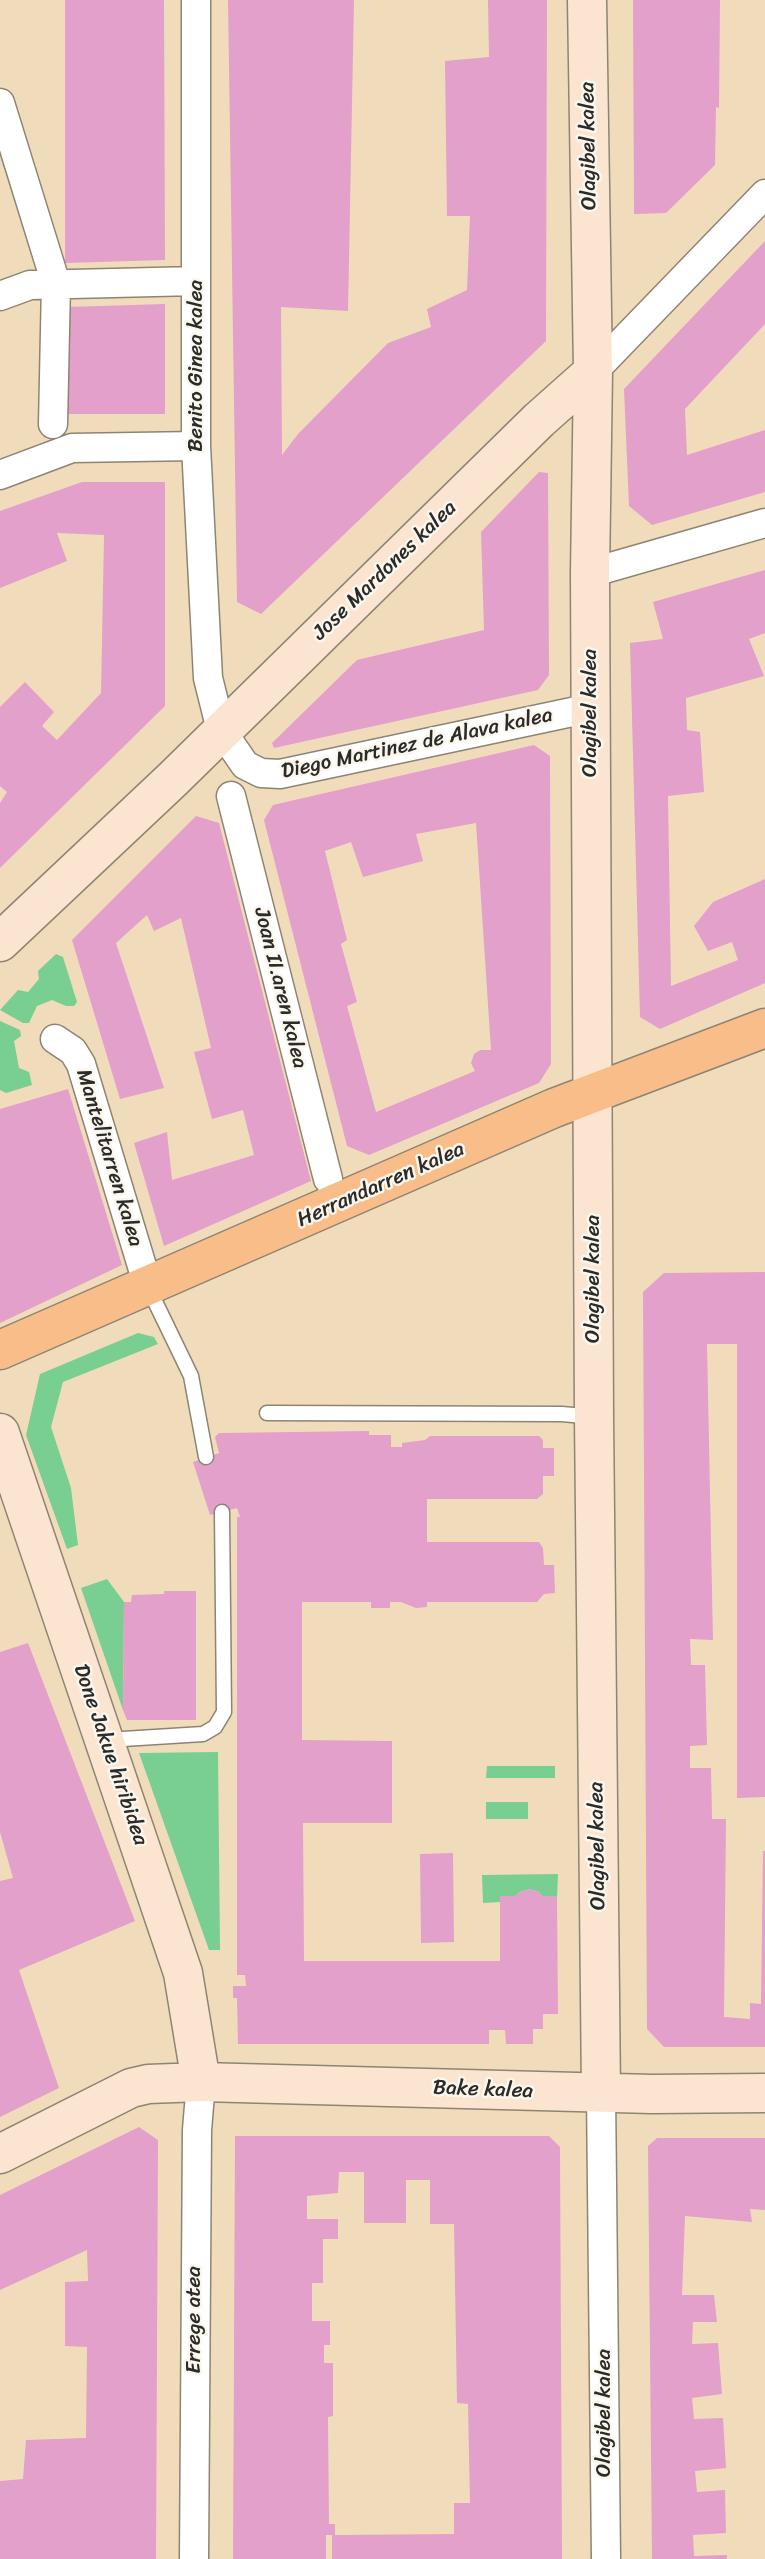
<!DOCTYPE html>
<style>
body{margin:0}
canvas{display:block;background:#f0dcbb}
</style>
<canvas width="765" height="2559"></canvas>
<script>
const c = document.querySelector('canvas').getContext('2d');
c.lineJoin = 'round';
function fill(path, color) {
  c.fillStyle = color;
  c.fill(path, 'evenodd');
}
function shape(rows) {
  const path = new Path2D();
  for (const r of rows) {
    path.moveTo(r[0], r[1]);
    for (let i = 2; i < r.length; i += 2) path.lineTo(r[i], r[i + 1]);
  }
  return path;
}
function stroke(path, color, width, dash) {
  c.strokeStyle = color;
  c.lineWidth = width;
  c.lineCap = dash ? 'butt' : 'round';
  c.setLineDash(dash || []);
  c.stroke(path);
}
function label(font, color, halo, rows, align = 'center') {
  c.font = font + ' Sriracha,sans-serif';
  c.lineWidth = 5;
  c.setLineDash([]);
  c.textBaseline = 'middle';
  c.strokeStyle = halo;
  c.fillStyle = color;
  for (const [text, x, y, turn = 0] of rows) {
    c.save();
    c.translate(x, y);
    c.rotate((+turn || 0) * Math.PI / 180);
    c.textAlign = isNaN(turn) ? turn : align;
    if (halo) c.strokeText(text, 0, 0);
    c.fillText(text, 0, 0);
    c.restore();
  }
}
const green = shape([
 [56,954,63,957,77,1002,74,1006,66,1006,52,1000,37,1006,29,1023,23,1023,0,1010,18,990,28,992,39,979,38,971],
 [0,1021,20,1030,21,1036,14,1041,19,1068,29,1072,32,1085,6,1093,0,1090],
 [138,1333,154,1337,158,1344,63,1382,51,1427,71,1488,78,1545,67,1549,26,1435,40,1374],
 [107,1579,124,1602,123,1710,81,1588],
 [218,1752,220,1950,209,1950,139,1753],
 [487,1766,555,1766,555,1778,486,1778],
 [486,1802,528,1802,528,1819,486,1819],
 [558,1874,557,1899,555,1896,542,1896,539,1892,530,1889,520,1892,515,1896,500,1896,500,1902,483,1903,482,1875]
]);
const building = shape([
 [65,0,164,0,165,260,65,263],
 [228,0,354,0,348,311,281,307,282,455,298,434,388,343,431,327,427,309,467,290,470,216,447,216,445,61,489,57,488,0,547,0,546,341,261,614,237,602],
 [633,0,720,0,719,108,716,107,715,165,666,213,634,214],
 [765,241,765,324,685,409,687,455,765,430,765,492,652,525,629,506,624,389],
 [165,304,165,414,65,414,66,307],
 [539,472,548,473,549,675,538,690,274,748,272,743,357,660,484,630,481,532],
 [82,482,165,482,165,706,0,868,0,803,7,792,0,786,0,707,25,682,54,712,42,726,57,740,101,693,104,535,57,533,67,561,0,588,0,511],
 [765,570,765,633,749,639,764,676,686,698,687,730,700,732,704,792,668,796,671,986,738,960,732,942,708,951,694,926,713,902,765,879,765,983,660,1029,640,1017,630,643,663,639,653,602],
 [534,745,550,756,551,1064,539,1083,369,1155,347,1146,264,820,273,805],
 [476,823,491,1050,480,1050,474,1054,471,1063,475,1071,376,1112,347,1006,357,1002,341,944,347,940,325,851,351,842,363,877,423,861,416,834],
 [196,816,219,823,311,1181,164,1246,134,1143,167,1132,172,1180,254,1155,243,1110,212,1119,194,1052,211,1048,181,918,154,931,147,915,116,943,164,1088,120,1099,72,940],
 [68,1089,122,1265,0,1323,0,1109],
 [765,1272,765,1797,737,1798,737,1344,707,1344,713,1640,690,1639,691,1665,705,1665,707,1745,690,1746,690,1768,711,1768,712,1819,726,1819,724,2017,750,2019,750,2003,761,2004,763,1851,765,1851,765,2047,664,2047,647,2029,643,1292,664,1273],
 [369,1431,369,1435,391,1435,391,1447,402,1447,402,1443,425,1440,430,1436,539,1436,543,1440,543,1448,554,1448,554,1476,543,1476,543,1494,537,1499,427,1499,427,1542,539,1542,543,1548,544,1565,554,1565,555,1593,544,1594,537,1602,427,1602,427,1607,416,1608,401,1602,390,1602,390,1608,371,1608,371,1602,302,1602,302,1740,392,1741,392,1823,303,1823,304,1961,500,1961,500,1896,515,1896,520,1892,530,1889,539,1892,542,1896,555,1896,557,1899,558,2014,543,2014,543,2029,533,2029,533,2044,506,2044,505,2030,489,2030,489,2044,238,2044,237,1998,233,1998,233,1986,246,1986,245,1975,237,1975,237,1517,240,1517,237,1508,210,1515,193,1462,219,1453,215,1437,219,1433],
 [164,1591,196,1591,196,1720,127,1720,123,1710,124,1602,131,1602,132,1595,164,1594],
 [28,1643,135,1921,19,1970,59,2088,0,2117,0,1881,13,1878,0,1832,0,1652],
 [453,1853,454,1942,421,1943,420,1854],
 [139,2127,158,2140,156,2559,0,2559,0,2481,23,2479,26,2440,86,2438,87,2347,65,2346,65,2282,88,2281,87,2250,0,2290,0,2195],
 [235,2136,549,2136,560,2147,562,2559,332,2559,332,2535,326,2535,326,2559,233,2559],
 [339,2172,364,2172,364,2223,406,2223,406,2180,430,2180,430,2224,454,2224,457,2403,468,2404,470,2503,454,2503,454,2534,335,2535,335,2524,329,2524,328,2417,333,2416,333,2363,324,2363,324,2345,330,2345,330,2321,312,2321,312,2283,323,2283,323,2239,338,2239,338,2219,307,2219,307,2196,338,2193],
 [657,2138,765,2138,765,2210,750,2209,752,2222,685,2216,682,2295,714,2295,717,2322,693,2322,692,2344,718,2343,722,2394,692,2398,694,2419,723,2418,726,2468,695,2471,697,2492,725,2490,726,2533,693,2535,694,2556,727,2555,727,2559,652,2559,648,2146]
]);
const lane = shape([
 [148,1287,191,1376,206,1457],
 [267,1413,562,1414,594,1417],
 [107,1740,203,1734,215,1727,224,1712,222,1512]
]);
const street = shape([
 [196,0,196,446,208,678,221,730,245,765,261,773,280,774,591,708],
 [0,103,56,284,53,424],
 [0,296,30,285,196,281],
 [593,372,765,194],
 [0,475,72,448,196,446],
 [590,573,765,523],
 [231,796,328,1179],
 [55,1039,73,1051,81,1064,148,1286],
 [601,2093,606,2559],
 [194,2559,197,2130,201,2082]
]);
const secondary = shape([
 [587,0,593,372,590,573,594,1417,601,2093],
 [0,942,173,779,539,420,593,372],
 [0,1433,183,1973,201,2082],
 [0,2154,131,2088,148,2084,201,2082,652,2094,765,2093]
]);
const primary = shape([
 [0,1350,554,1108,765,1028]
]);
const streetNames = [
 ["Olagibel kalea",589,146,-91],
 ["Benito Ginea kalea",197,366,-90],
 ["Jose Mardones kalea",385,571,-44],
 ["Olagibel kalea",591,713,-90],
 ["Diego Martinez de Alava kalea",417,744,-12],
 ["Joan II.aren kalea",280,988,76],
 ["Mantelitarren kalea",109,1158,73],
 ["Herrandarren kalea",381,1185,-24],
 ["Olagibel kalea",594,1279,-90],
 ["Done Jakue hiribidea",110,1755,71],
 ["Olagibel kalea",598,1846,-91],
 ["Bake kalea",483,2090,2],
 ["Errege atea",195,2320,-90],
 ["Olagibel kalea",605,2413,-90]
];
fill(green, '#79ce91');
fill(building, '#e2a0cb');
stroke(lane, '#8e8473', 17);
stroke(street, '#8e8473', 31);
stroke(secondary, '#8e8473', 41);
stroke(primary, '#8e8473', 41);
stroke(lane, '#fff', 14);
stroke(street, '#fff', 28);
stroke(secondary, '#fce5d0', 38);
stroke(primary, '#f8bd89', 38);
label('21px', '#2b2b2b', '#fbf7ec', streetNames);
</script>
